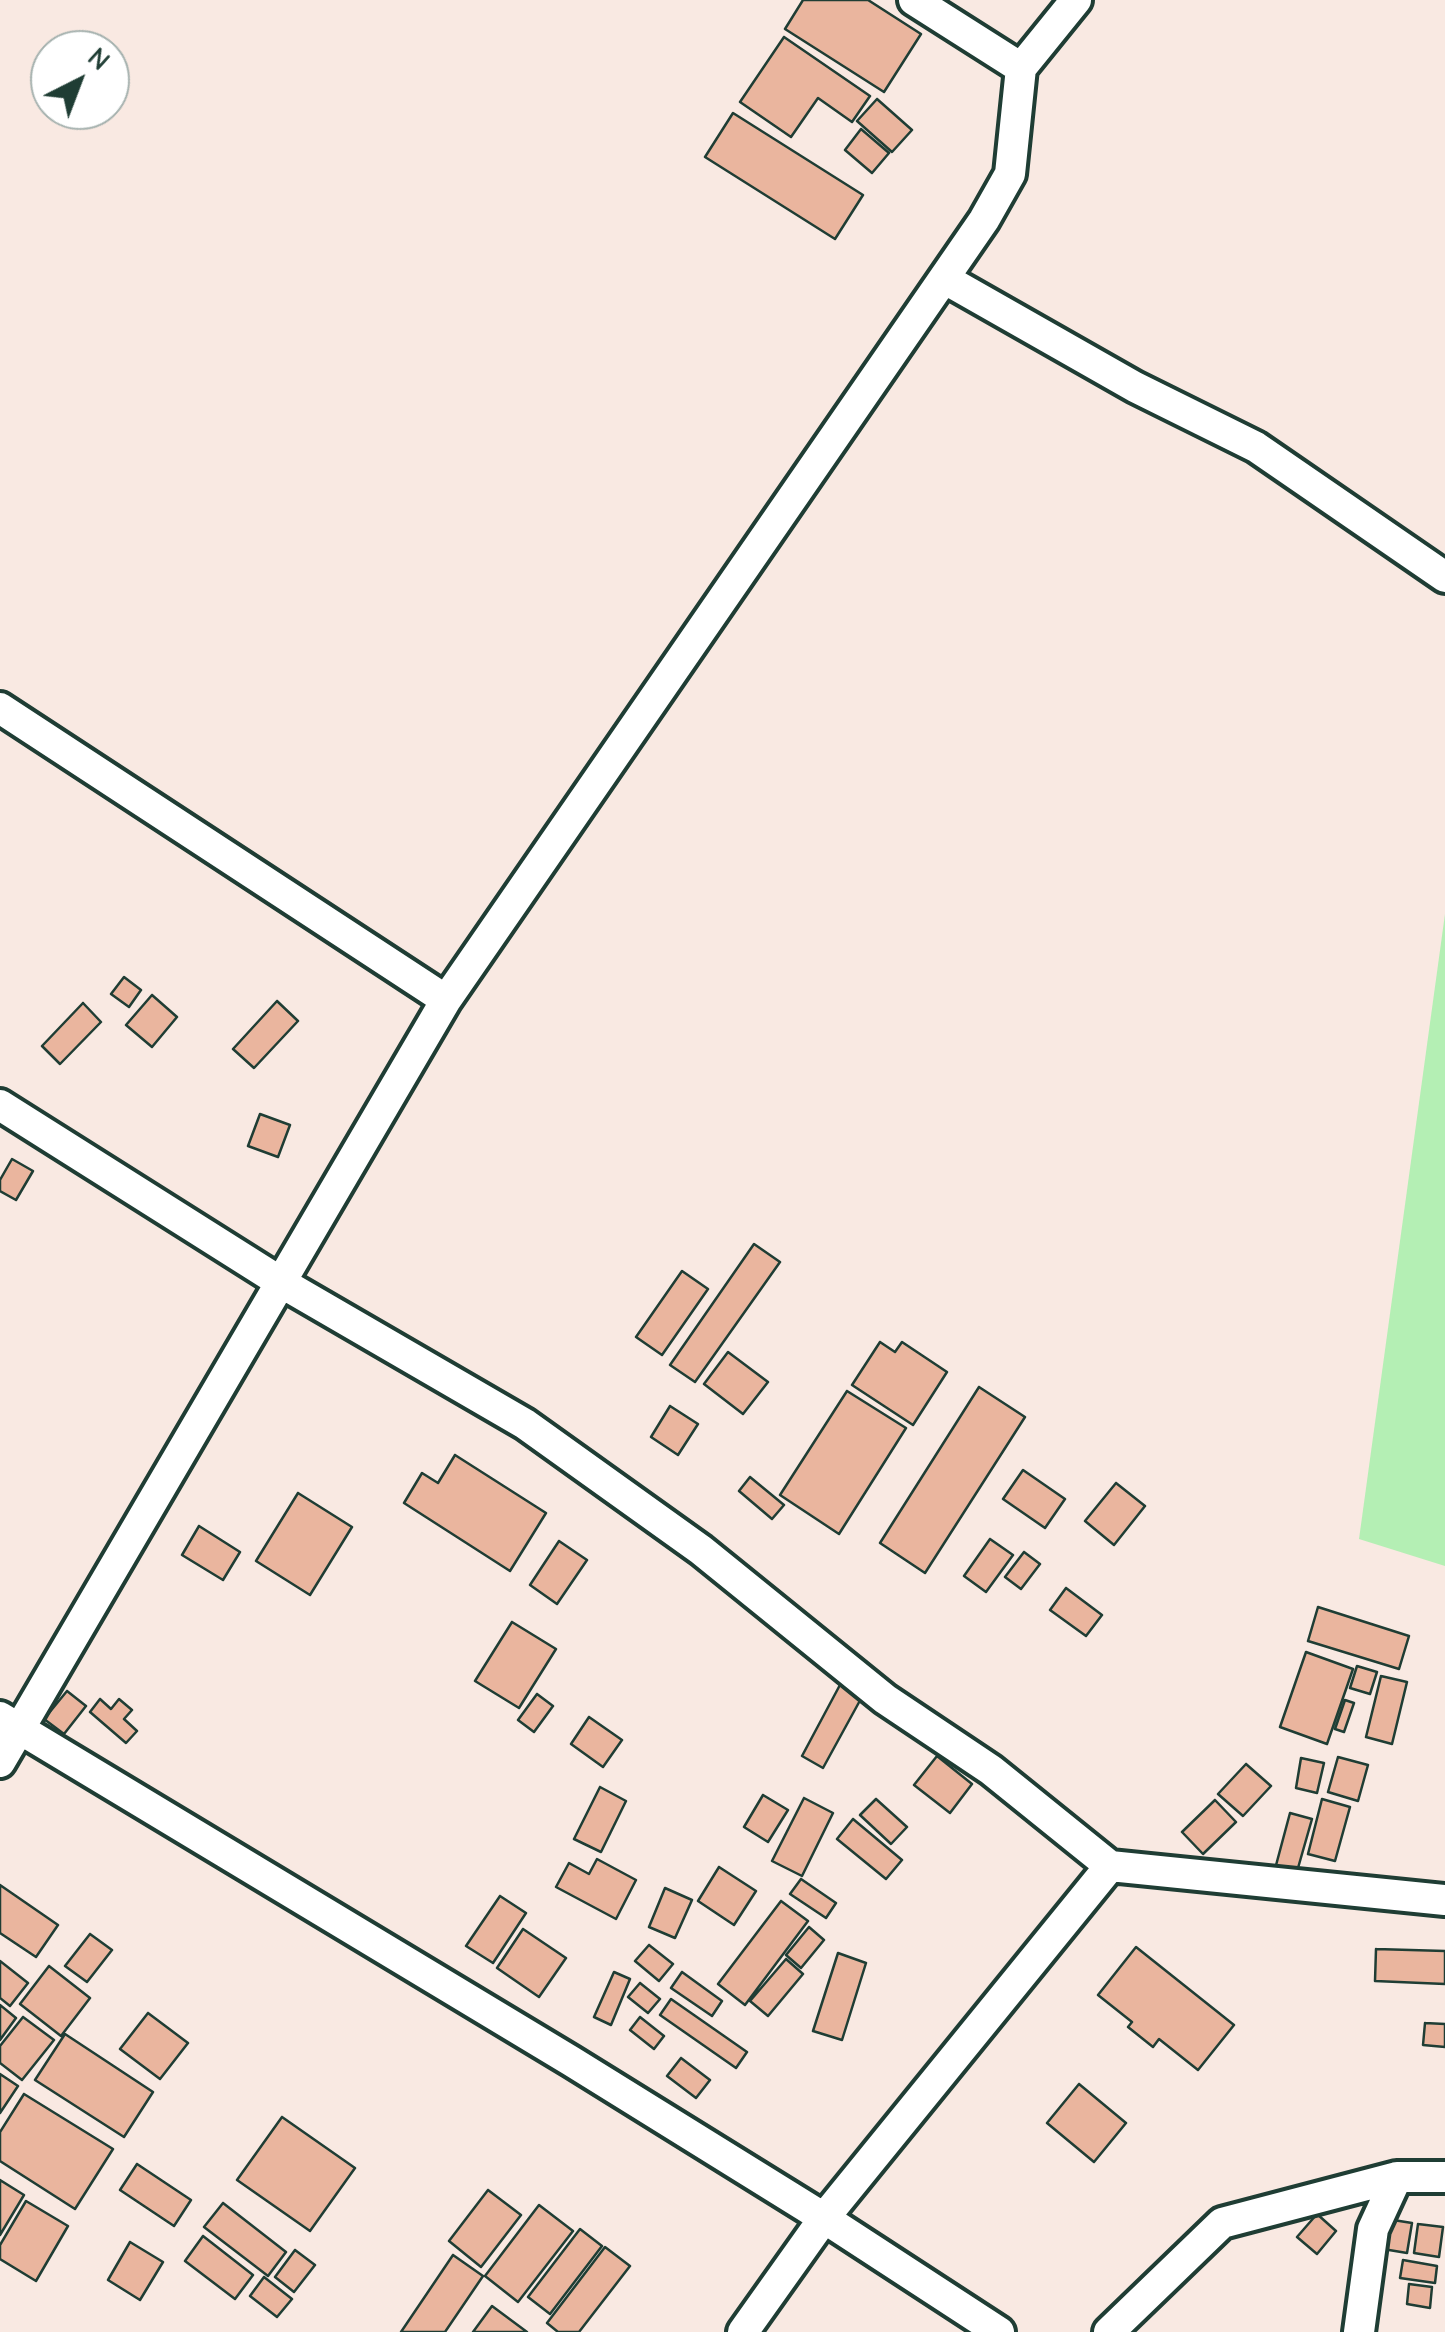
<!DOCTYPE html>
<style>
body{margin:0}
#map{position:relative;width:1445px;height:2332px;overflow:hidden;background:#f9e9e2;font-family:"Comic Neue",sans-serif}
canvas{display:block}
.north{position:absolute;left:30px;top:30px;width:100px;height:100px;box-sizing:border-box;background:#fff;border:2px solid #a5b1ae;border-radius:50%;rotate:42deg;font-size:28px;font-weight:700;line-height:40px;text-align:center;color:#1f3d34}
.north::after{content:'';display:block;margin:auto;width:35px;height:45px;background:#1f3d34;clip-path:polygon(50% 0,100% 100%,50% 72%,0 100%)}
</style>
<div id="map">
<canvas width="1445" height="2332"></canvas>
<div class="north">N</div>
</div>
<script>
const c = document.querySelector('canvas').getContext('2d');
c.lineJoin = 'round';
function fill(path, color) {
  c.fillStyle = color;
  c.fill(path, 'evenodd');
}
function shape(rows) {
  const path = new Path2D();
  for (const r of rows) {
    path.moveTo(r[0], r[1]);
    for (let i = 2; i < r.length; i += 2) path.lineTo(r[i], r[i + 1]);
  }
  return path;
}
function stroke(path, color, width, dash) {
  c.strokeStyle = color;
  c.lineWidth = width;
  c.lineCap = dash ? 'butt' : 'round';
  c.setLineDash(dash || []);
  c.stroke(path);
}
const green = shape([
 [1445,914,1445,1566,1359,1539]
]);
const building = shape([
 [803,0,868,0,921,34,884,92,785,29,803,0],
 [784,37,870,96,852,122,818,98,791,137,740,102,784,37],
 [877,99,912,130,892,152,857,121,877,99],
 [733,113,863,195,835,239,705,157,733,113],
 [861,129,889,153,872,173,845,150,861,129],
 [124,977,141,990,129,1007,111,994,124,977],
 [152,995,177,1017,152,1047,126,1025,152,995],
 [277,1001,298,1021,254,1068,233,1049,277,1001],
 [83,1003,101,1022,60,1064,42,1046,83,1003],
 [260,1114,290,1125,278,1157,248,1146,260,1114],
 [12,1159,33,1171,16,1200,0,1191,0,1180,12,1159],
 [754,1244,780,1262,695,1382,670,1365,754,1244],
 [682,1271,708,1289,662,1355,636,1337,682,1271],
 [880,1342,895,1352,902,1342,947,1372,913,1425,852,1385,880,1342],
 [728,1352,768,1382,743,1414,704,1384,728,1352],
 [979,1387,1025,1417,925,1573,880,1543,979,1387],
 [847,1391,906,1428,839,1534,780,1495,847,1391],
 [670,1406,698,1424,678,1455,651,1437,670,1406],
 [455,1455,546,1513,510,1571,404,1503,422,1473,438,1483,455,1455],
 [1023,1470,1065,1499,1045,1528,1003,1499,1023,1470],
 [750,1477,784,1505,772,1519,739,1491,750,1477],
 [1116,1483,1145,1506,1114,1545,1085,1521,1116,1483],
 [298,1493,352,1527,310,1595,256,1561,298,1493],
 [199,1526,240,1552,223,1580,182,1555,199,1526],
 [990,1539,1013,1555,986,1592,964,1576,990,1539],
 [559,1541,587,1560,557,1604,530,1585,559,1541],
 [1024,1552,1040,1564,1021,1589,1005,1577,1024,1552],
 [1066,1588,1102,1615,1086,1636,1050,1610,1066,1588],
 [1318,1607,1409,1636,1399,1669,1308,1641,1318,1607],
 [512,1622,556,1649,519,1708,475,1681,512,1622],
 [1306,1652,1353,1669,1327,1744,1280,1727,1306,1652],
 [1357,1666,1377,1672,1370,1694,1350,1688,1357,1666],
 [1381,1676,1407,1682,1392,1744,1366,1737,1381,1676],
 [841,1683,863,1695,823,1768,802,1756,841,1683],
 [67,1691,86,1706,64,1734,44,1719,67,1691],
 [537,1694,553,1706,534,1732,518,1720,537,1694],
 [100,1699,111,1709,119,1699,132,1710,124,1719,137,1731,126,1743,90,1712,100,1699],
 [1345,1700,1354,1703,1344,1732,1335,1729,1345,1700],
 [589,1717,622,1740,603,1767,571,1744,589,1717],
 [937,1756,972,1784,950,1813,914,1785,937,1756],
 [1338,1757,1368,1765,1358,1801,1328,1792,1338,1757],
 [1301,1758,1324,1763,1317,1793,1296,1788,1301,1758],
 [1246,1764,1271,1786,1243,1816,1218,1794,1246,1764],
 [600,1787,626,1801,601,1852,574,1839,600,1787],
 [763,1795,788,1810,768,1842,744,1827,763,1795],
 [804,1798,833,1813,802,1876,772,1861,804,1798],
 [876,1799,907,1827,891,1844,860,1815,876,1799],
 [1322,1799,1350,1807,1335,1861,1308,1854,1322,1799],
 [1215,1800,1236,1822,1203,1854,1182,1832,1215,1800],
 [1290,1813,1312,1819,1296,1875,1275,1869,1290,1813],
 [853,1819,902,1860,886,1879,837,1839,853,1819],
 [597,1859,636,1880,616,1919,556,1887,569,1863,589,1874,597,1859],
 [719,1867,756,1891,734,1925,698,1901,719,1867],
 [801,1879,836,1903,826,1918,790,1894,801,1879],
 [0,1885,58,1925,36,1957,0,1933,0,1885],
 [665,1888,692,1900,675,1938,649,1927,665,1888],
 [500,1896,526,1913,493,1963,466,1946,500,1896],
 [781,1901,808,1921,745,2005,718,1984,781,1901],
 [809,1927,824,1940,801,1968,786,1955,809,1927],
 [523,1929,566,1958,539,1997,497,1968,523,1929],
 [90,1934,112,1950,87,1982,65,1966,90,1934],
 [649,1945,673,1964,659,1981,635,1961,649,1945],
 [1136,1947,1234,2025,1198,2070,1159,2039,1153,2047,1128,2027,1132,2022,1098,1995,1136,1947],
 [1376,1949,1445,1951,1445,1984,1375,1981,1376,1949],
 [838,1953,866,1963,842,2040,813,2031,838,1953],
 [786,1959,803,1974,768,2016,750,2001,786,1959],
 [0,1961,28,1983,10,2006,0,1998,0,1961],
 [49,1966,90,1998,61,2036,20,2004,49,1966],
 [614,1972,630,1979,611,2025,594,2017,614,1972],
 [682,1972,722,2001,712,2016,671,1988,682,1972],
 [640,1983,660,1999,648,2013,628,1997,640,1983],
 [671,1999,747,2052,736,2068,660,2015,671,1999],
 [0,2005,16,2018,0,2040,0,2005],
 [148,2013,188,2043,160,2079,120,2049,148,2013],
 [23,2017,54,2040,22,2080,0,2063,0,2046,23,2017],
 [640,2017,664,2036,654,2049,630,2030,640,2017],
 [1425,2023,1445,2024,1445,2047,1423,2045,1425,2023],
 [65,2034,153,2092,124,2137,35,2080,65,2034],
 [681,2058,710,2080,696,2098,667,2076,681,2058],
 [0,2074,18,2086,0,2113,0,2074],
 [1079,2084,1126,2123,1094,2162,1047,2123,1079,2084],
 [24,2094,113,2149,75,2209,0,2161,0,2132,24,2094],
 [282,2117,355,2168,310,2231,237,2180,282,2117],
 [137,2164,191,2200,174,2226,120,2190,137,2164],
 [0,2180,24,2195,0,2235,0,2180],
 [488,2190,521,2215,481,2267,449,2241,488,2190],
 [26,2201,68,2226,36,2281,0,2259,0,2245,26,2201],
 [223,2203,286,2252,268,2276,204,2227,223,2203],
 [539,2205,573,2231,518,2302,485,2276,539,2205],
 [1317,2214,1336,2231,1317,2254,1297,2237,1317,2214],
 [1387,2219,1412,2223,1407,2253,1383,2249,1387,2219],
 [1418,2224,1443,2227,1439,2257,1414,2253,1418,2224],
 [580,2229,602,2246,550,2314,528,2297,580,2229],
 [203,2236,253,2275,235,2299,185,2261,203,2236],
 [130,2242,163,2262,140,2300,108,2280,130,2242],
 [605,2247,630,2266,579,2332,558,2332,547,2323,605,2247],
 [295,2250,315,2265,294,2292,275,2277,295,2250],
 [453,2255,483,2276,445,2332,401,2332,453,2255],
 [1403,2260,1437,2266,1435,2283,1400,2278,1403,2260],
 [264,2277,292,2299,277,2317,250,2296,264,2277],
 [1409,2284,1432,2287,1430,2308,1407,2304,1409,2284],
 [492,2306,527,2332,473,2332,492,2306]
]);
const street = shape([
 [914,0,1021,68],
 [945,279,1135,387,1256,447,1445,577],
 [0,708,446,1000],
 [0,1105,282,1283,525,1424,701,1550,885,1699,991,1770,1110,1866,1445,1900],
 [0,1717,571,2061,824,2218,1110,1866],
 [0,1762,446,1000,984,220,1010,174,1021,68,1076,0],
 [743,2332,824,2218,999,2332],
 [1109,2332,1222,2223,1397,2177],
 [1359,2332,1373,2229,1397,2177,1445,2177]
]);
fill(green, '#b4efb4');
fill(building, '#eab59e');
stroke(building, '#1f3d34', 2.5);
stroke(street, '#1f3d34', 38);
stroke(street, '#fff', 30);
</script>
